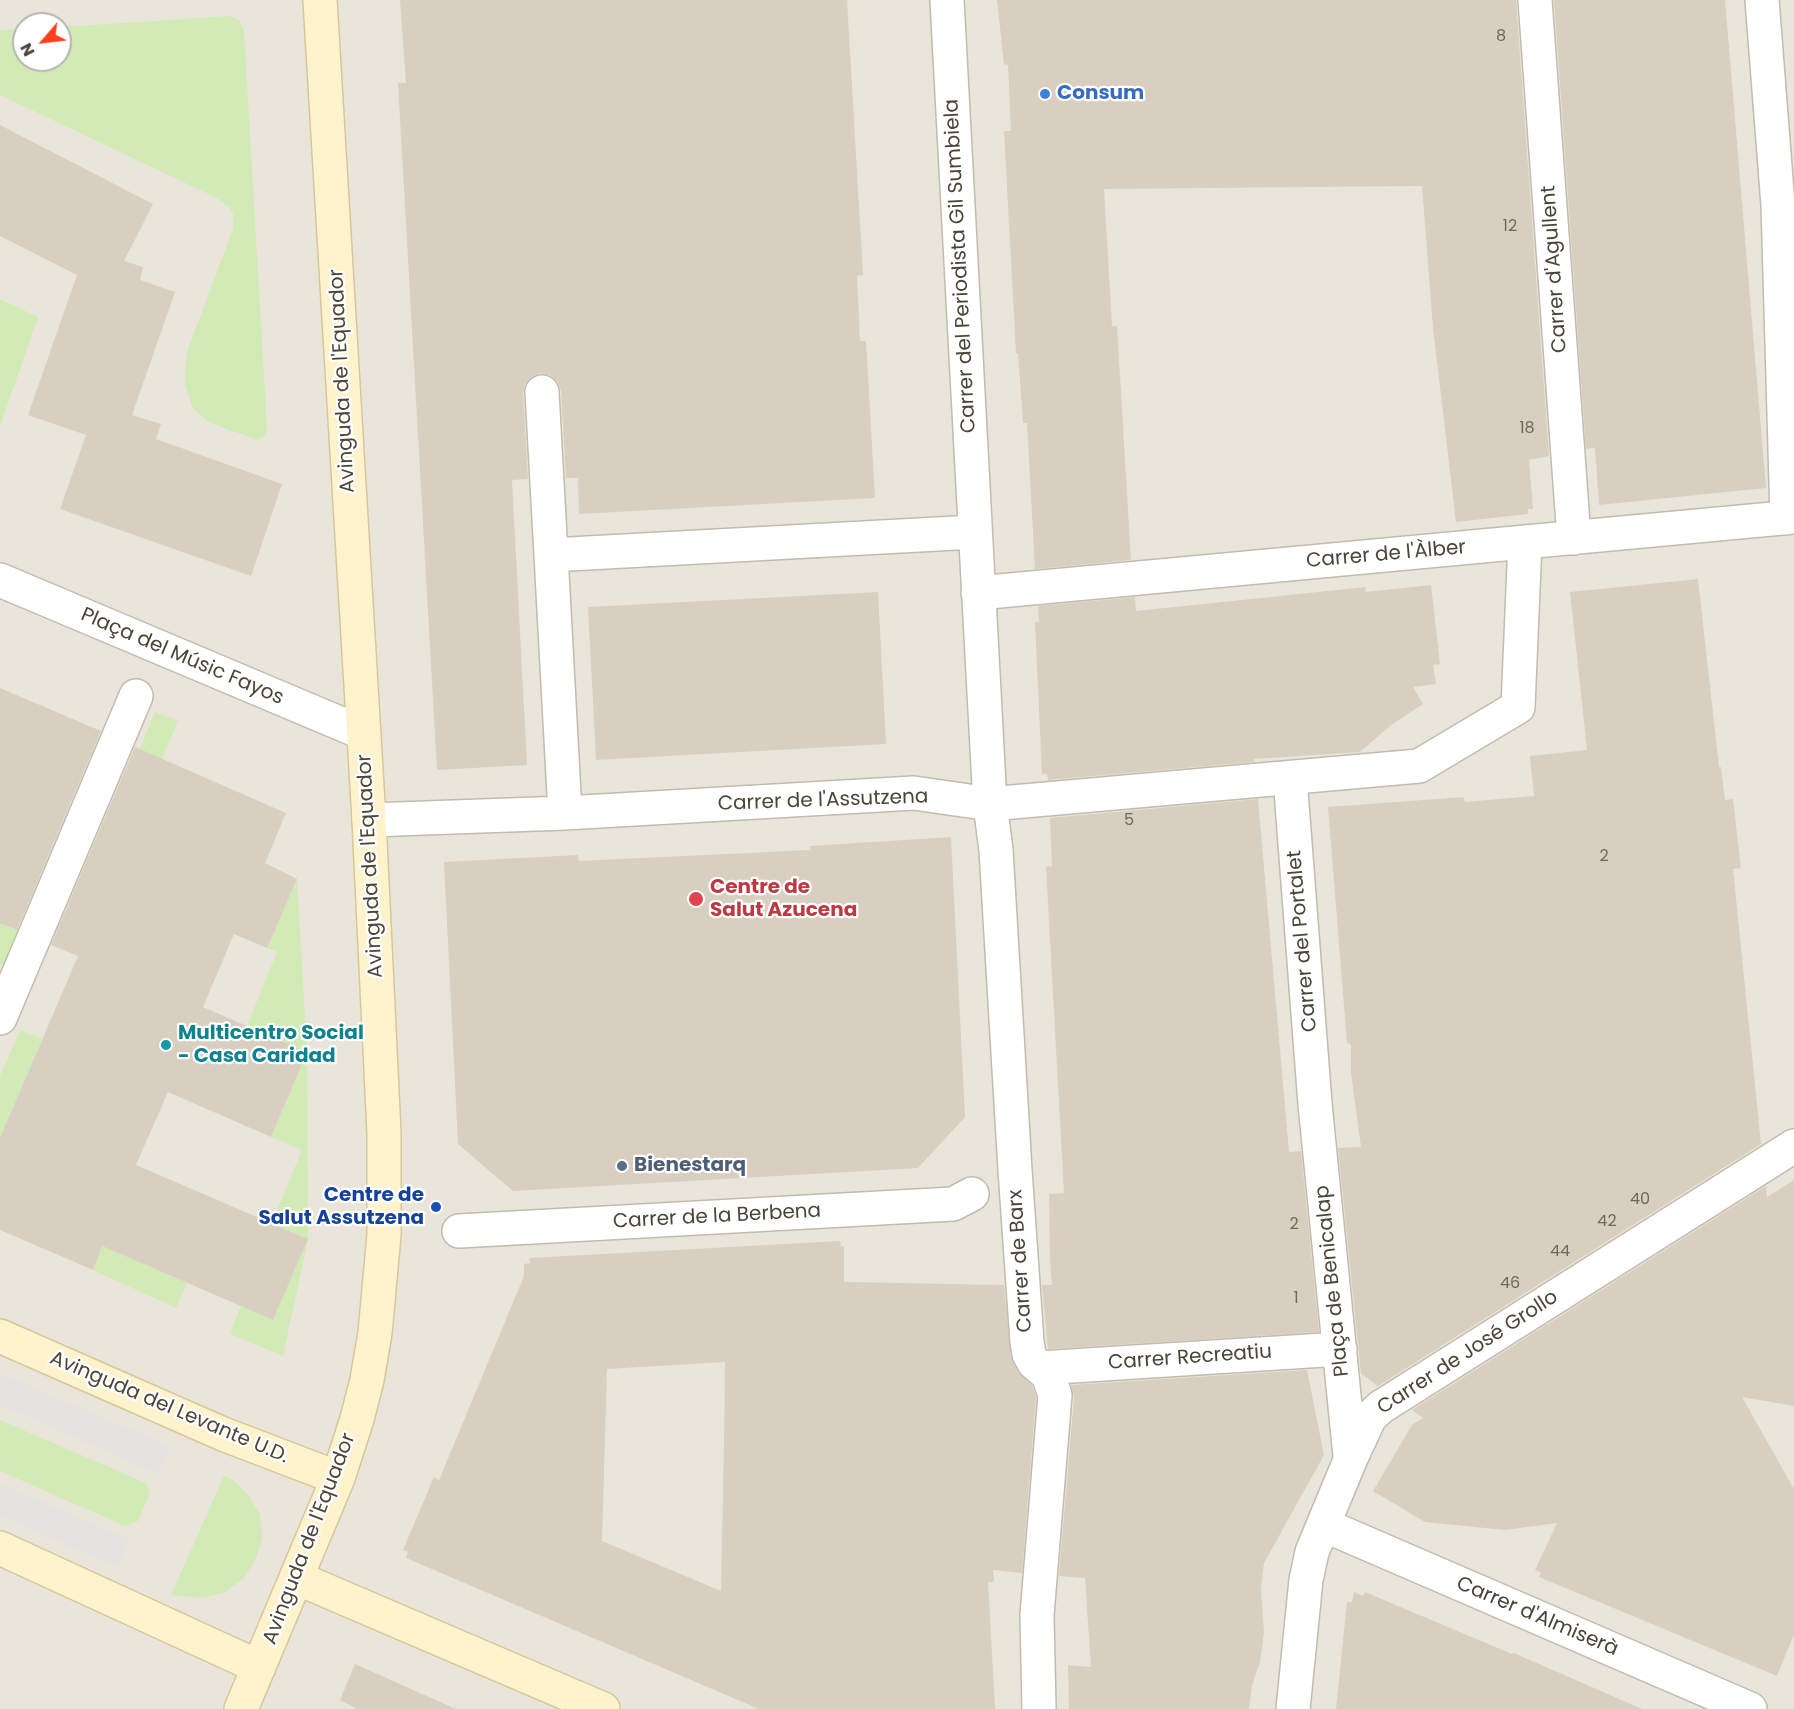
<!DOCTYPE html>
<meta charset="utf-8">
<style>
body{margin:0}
#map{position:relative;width:1794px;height:1709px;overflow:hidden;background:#f6f3ec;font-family:Poppins,sans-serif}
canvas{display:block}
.north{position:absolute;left:12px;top:12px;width:60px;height:60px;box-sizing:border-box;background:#fff;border:2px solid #b7b4b0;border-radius:50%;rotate:242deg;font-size:16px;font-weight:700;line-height:24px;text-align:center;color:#4b4439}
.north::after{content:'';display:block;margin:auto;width:21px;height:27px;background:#fc3f1d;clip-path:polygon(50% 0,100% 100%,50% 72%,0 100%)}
</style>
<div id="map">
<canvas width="1794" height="1709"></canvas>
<div class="north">N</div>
</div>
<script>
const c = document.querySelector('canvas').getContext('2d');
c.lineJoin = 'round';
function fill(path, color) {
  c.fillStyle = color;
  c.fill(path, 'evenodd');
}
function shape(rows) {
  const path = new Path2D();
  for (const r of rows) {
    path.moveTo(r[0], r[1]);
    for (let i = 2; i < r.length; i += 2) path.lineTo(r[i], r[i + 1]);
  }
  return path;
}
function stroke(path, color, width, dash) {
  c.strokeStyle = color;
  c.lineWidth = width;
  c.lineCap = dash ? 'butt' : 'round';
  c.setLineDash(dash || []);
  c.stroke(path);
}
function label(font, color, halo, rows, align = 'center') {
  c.font = font + ' Poppins,sans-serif';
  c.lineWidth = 4.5;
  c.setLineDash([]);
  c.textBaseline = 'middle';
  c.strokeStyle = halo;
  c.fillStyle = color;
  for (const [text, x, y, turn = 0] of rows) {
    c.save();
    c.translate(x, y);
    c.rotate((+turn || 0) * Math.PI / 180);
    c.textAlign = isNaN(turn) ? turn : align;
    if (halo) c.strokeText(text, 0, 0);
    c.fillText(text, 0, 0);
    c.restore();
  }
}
const residential = shape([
 [0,0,1794,0,1794,1709,0,1709],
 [24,24,60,24,60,60,24,60]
]);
const green = shape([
 [231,16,240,21,244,31,267,429,265,435,258,440,210,423,192,407,185,383,185,366,188,349,233,229,233,214,230,208,217,198,0,95,0,30,24,29,24,60,60,60,60,27],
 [0,299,38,317,0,426],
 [155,712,178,721,88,932,66,923],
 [297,879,307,1052,308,1239,283,1356,230,1334,241,1306,273,1320,308,1239,272,1223,302,1150,271,1137,307,1052,247,1026,277,952,267,948],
 [0,923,18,931,3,965,0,964],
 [20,1030,42,1039,0,1138,0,1076],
 [102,1246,187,1283,176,1308,93,1270],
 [0,1420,146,1483,150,1493,138,1521,125,1526,0,1471],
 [224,1476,233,1480,249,1496,260,1515,262,1538,256,1559,243,1579,223,1593,200,1598,171,1595]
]);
const parking = shape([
 [0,1373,171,1447,158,1474,0,1405],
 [0,1483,129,1539,117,1567,0,1516]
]);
const building = shape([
 [400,0,847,0,863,275,857,276,860,341,866,341,875,498,579,514,578,478,566,478,561,391,558,382,550,375,540,373,531,377,525,384,523,393,528,479,512,480,527,765,437,770,398,83,406,83],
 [997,0,1516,0,1549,456,1529,460,1533,509,1528,509,1528,514,1456,522,1433,328,1422,186,1104,189,1112,326,1117,326,1131,560,1035,569,1027,423,1023,423,1018,353,1016,353,1004,131,1011,131,1008,65,1004,64],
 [1554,0,1725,0,1766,488,1599,505,1595,448,1586,449],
 [0,125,153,204,124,261,143,267,140,280,175,292,132,415,161,424,156,439,282,484,251,576,60,509,86,435,28,415,77,275,0,236],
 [1698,579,1719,767,1721,767,1725,800,1733,799,1741,868,1733,869,1761,1144,1378,1386,1361,1374,1338,1148,1361,1147,1351,1073,1351,1045,1347,1043,1328,807,1464,797,1465,802,1534,796,1530,756,1587,750,1570,592],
 [1431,585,1440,664,1433,665,1436,684,1413,687,1423,704,1391,725,1360,752,1254,759,1254,762,1048,780,1047,774,1042,774,1035,622,1039,622,1038,606,1135,597,1136,611,1366,587,1365,592],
 [878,592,886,744,596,760,588,607],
 [0,688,101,731,17,930,0,923],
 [135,747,286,813,265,863,297,879,267,948,234,934,203,1007,307,1052,271,1137,168,1092,136,1165,308,1239,273,1320,102,1246,93,1270,0,1230,0,1138,78,956,51,945],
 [1258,799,1289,1152,1301,1151,1319,1332,1048,1349,1042,1285,1052,1285,1050,1259,1049,1194,1064,1193,1046,867,1052,866,1050,818],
 [951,837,965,1117,918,1168,513,1191,458,1144,444,862,578,855,579,861,810,850,810,846],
 [1794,1180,1794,1406,1742,1397,1794,1489,1794,1634,1777,1676,1539,1577,1541,1573,1535,1570,1557,1523,1505,1530,1425,1522,1373,1491,1412,1425,1423,1418,1412,1410,1766,1186,1767,1197],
 [840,1241,841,1247,844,1246,844,1282,1004,1285,1011,1357,1018,1372,1032,1386,1036,1397,1022,1573,993,1570,994,1582,988,1582,995,1709,759,1709,406,1558,408,1552,403,1550,434,1477,439,1480,524,1276,524,1264,530,1263,529,1258],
 [725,1362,724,1444,721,1591,602,1541,607,1369],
 [1307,1370,1324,1455,1264,1563,1261,1588,1264,1633,1260,1662,1252,1685,1249,1709,1069,1709,1068,1665,1091,1667,1085,1578,1059,1576,1074,1397,1071,1385],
 [1354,1592,1363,1596,1365,1592,1512,1654,1514,1653,1642,1709,1336,1709,1347,1602,1352,1602],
 [355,1664,456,1709,357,1709,340,1700]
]);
const street = shape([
 [947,0,990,804,996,850,1015,1170,1027,1342,1029,1354,1034,1363,1048,1375,1055,1395,1037,1615,1039,1709],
 [1535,0,1574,538],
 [1762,0,1778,205,1787,518],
 [542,392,551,555],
 [0,580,363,733],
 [978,593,1794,517],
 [1290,778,1315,1104,1350,1456],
 [565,813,551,555,974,532],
 [369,820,565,813,914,793,990,804,1419,766,1518,707,1525,542],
 [0,1018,136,696],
 [459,1231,953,1204,972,1194],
 [1040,1368,1340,1349],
 [1324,1525,1750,1709],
 [1293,1709,1306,1580,1312,1552,1351,1458,1370,1417,1381,1407,1794,1146]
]);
const secondary = shape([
 [0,1336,223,1434,338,1478],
 [0,1548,259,1667],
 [297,1578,603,1709],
 [241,1709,338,1478,357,1419,367,1380,375,1333,384,1235,384,1133,369,820,320,0]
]);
const markers = [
 [1045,94,6,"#3f7fe0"],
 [696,899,8,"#e0444e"],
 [166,1045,6,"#0f9aa8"],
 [622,1166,6,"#5c6f8a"],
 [436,1207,6,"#1a4fb4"]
];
const numberNames = [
 ["8",1501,37],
 ["12",1510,227],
 ["18",1527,429],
 ["5",1129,821],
 ["2",1604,857],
 ["40",1640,1200],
 ["42",1607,1222],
 ["2",1294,1225],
 ["44",1560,1252],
 ["46",1510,1284],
 ["1",1296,1299]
];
const shopNames = [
 ["Consum",1057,94]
];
const streetNames = [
 ["Carrer del Periodista Gil Sumbiela",961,266,-93],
 ["Carrer d'Agullent",1555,269,-94],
 ["Avinguda de l'Equador",343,381,-93],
 ["Carrer de l'Àlber",1386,555,-5],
 ["Plaça del Músic Fayos",182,657,23],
 ["Carrer de l'Assutzena",823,801,-2],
 ["Avinguda de l'Equador",371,866,-93],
 ["Carrer del Portalet",1303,941,-95],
 ["Carrer de la Berbena",717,1217,-3],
 ["Carrer de Barx",1021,1261,-94],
 ["Plaça de Benicalap",1333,1281,-96],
 ["Carrer de José Grollo",1468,1353,-33],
 ["Carrer Recreatiu",1190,1358,-4],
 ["Avinguda del Levante U.D.",169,1408,23],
 ["Avinguda de l'Equador",310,1539,-69],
 ["Carrer d'Almiserà",1537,1617,23]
];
const healthNames = [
 ["Centre de",710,888],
 ["Salut Azucena",710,911]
];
const cultureNames = [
 ["Multicentro Social",178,1034],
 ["- Casa Caridad",178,1057]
];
const serviceNames = [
 ["Bienestarq",634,1166]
];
const transitNames = [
 ["Centre de",424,1196],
 ["Salut Assutzena",424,1219]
];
fill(residential, '#eae5da');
fill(green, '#d2eab5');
fill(parking, '#e5e3e0');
fill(building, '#d8cfc1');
stroke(street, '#c2bbae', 36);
stroke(secondary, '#d6c79b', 36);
stroke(street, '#fff', 33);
stroke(secondary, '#fff3cd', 33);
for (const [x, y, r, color] of markers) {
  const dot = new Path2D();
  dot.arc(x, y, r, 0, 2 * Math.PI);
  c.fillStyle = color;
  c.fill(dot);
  stroke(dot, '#fff', 2);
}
label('16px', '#6e675b', null, numberNames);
label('bold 20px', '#366cbe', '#fff', shopNames, 'left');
label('20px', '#4b4439', '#fff', streetNames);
label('bold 20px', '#be3a42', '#fff', healthNames, 'left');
label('bold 20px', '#0d838f', '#fff', cultureNames, 'left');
label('bold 20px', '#4e5e75', '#fff', serviceNames, 'left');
label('bold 20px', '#164399', '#fff', transitNames, 'right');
</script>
